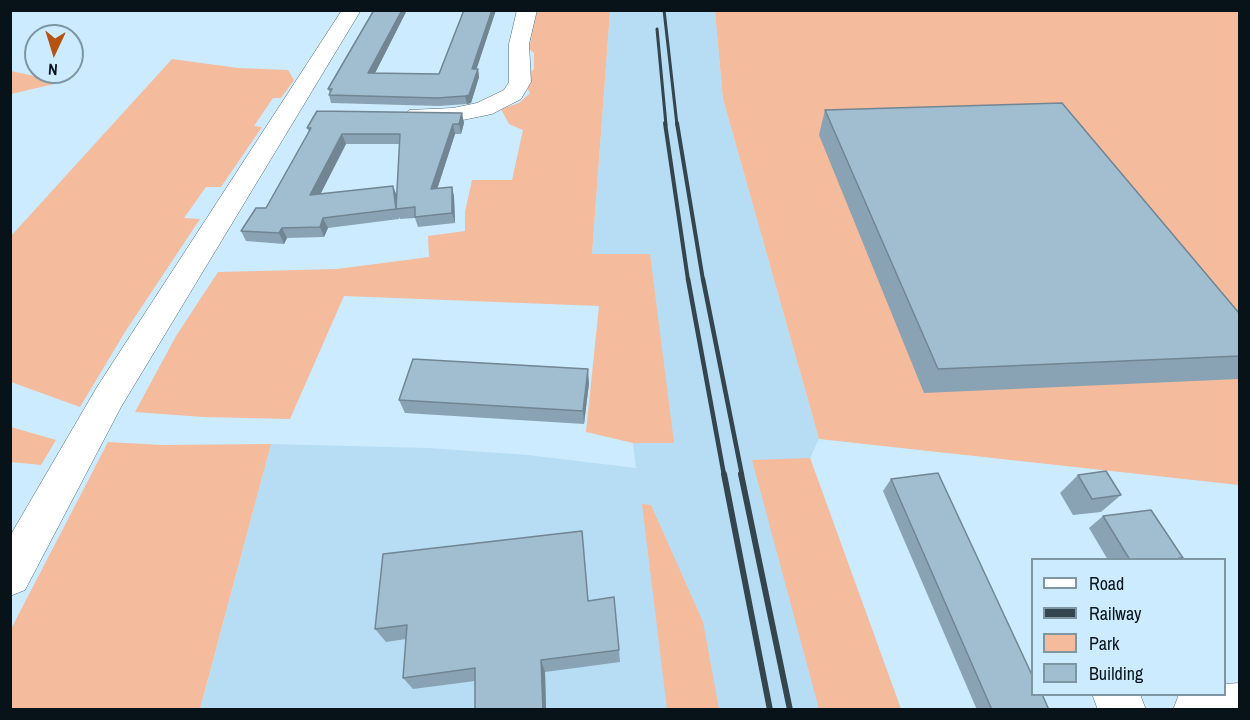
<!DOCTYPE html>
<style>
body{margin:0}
#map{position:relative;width:1250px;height:720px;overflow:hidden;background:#ccebfe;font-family:"Archivo Narrow",sans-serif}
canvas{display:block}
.frame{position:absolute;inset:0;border:12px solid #081319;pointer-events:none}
.legend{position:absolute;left:1031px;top:558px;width:195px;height:138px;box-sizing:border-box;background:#ccebfe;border:2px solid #7e95a2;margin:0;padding:8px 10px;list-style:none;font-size:18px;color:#081319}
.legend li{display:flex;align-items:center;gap:12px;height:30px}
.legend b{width:30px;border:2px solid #7e95a2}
.north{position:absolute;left:24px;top:24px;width:60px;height:60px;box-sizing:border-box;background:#ccebfe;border:2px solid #7e95a2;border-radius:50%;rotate:184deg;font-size:16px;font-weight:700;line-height:24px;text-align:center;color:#081319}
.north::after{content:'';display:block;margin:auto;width:21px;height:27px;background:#b55411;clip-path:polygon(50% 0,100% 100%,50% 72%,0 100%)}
</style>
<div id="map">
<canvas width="1250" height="720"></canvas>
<div class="frame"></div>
<ul class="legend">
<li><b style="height:8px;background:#fff"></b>Road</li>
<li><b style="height:8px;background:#35454e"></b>Railway</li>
<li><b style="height:16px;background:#f4bb9d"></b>Park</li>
<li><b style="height:16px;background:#a1bed1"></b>Building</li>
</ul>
<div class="north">N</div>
</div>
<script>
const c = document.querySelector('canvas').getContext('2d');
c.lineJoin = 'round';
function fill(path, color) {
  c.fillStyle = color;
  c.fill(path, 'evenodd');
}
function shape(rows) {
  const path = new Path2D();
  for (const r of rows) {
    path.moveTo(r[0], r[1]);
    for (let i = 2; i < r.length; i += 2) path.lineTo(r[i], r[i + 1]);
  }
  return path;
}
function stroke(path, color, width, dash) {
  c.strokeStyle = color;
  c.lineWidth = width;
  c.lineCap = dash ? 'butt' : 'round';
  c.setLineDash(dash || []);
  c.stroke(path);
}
const built = shape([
 [610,11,715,11,723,99,819,439,810,458,901,709,200,710,271,444,428,448,528,455,636,468,633,443,674,443,592,255]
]);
const green = shape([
 [537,11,610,11,592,254,650,254,674,443,633,443,586,432,599,306,344,296,290,419,203,417,135,412,176,336,218,272,337,269,429,257,428,236,465,231,465,212,472,180,512,180,523,130,509,124,501,109,519,103,530,93,527,88,529,73,534,69,534,53,529,49],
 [715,11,1239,11,1239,485,819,439,723,99],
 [172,59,238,68,288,70,294,80,281,98,273,98,254,126,262,127,221,187,206,187,184,218,200,219,125,332,80,407,11,382,11,236],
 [11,71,63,82,11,94],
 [11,427,56,440,41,465,11,462],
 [108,442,162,445,271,444,200,709,11,709,11,629],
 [810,458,901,709,819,709,752,460],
 [642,504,651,505,703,622,719,709,667,709]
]);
const street = shape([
 [342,10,361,10,121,407,25,590,10,596,10,536,97,387,342,10],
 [517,10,537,10,529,44,531,82,521,99,492,114,453,122,409,120,405,115,409,110,453,108,477,103,504,90,509,82,509,44,517,10],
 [1240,683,1240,710,1173,710,1179,694,1224,694,1224,684,1240,683],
 [1092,694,1140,694,1146,710,1098,710,1092,694]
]);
const railFar3 = shape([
 [664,10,677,125],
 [657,29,666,125]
]);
const railFar2 = shape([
 [665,123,688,280],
 [677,123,703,280]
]);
const railFar1 = shape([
 [688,279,724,475],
 [703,279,742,475]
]);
const rail = shape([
 [724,474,770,710],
 [741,474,790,710]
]);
const wall = shape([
 [374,10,407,10,375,73,439,74,464,10,496,10,476,69,478,69,479,77,471,103,467,104,439,106,331,103,329,95,330,93,328,89],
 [825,110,1239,313,1239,379,924,393,819,135],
 [464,123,461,134,455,134,437,189,452,187,454,197,455,223,418,227,415,218,400,219,399,217,399,219,328,228,324,237,287,238,284,244,246,241,241,231,266,208,309,132,307,128],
 [346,144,400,144,397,196,320,194],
 [589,383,584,424,405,413,399,400],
 [1078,475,1121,495,1101,512,1073,515,1060,493],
 [891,479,1049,710,977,710,883,491],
 [1103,516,1183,558,1180,560,1108,560,1089,528],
 [589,600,619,650,620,662,545,672,546,710,475,710,475,681,413,689,403,678,406,639,386,642,375,629]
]);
const shadedWall = shape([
 [402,10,407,10,371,81,368,73],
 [492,10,496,10,474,77,472,69],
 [478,69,479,77,471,103,467,104,465,96],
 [462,113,464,123,461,134,459,124],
 [453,124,455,134,434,199,431,189],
 [342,134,346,144,315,205,310,195],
 [393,186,397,196,396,209,399,219,396,209],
 [452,187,454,197,455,223,452,213],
 [323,218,328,228,324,237,320,227],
 [282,228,287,238,284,244,279,233],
 [588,369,589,383,584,424,583,411],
 [541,660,545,672,546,710,543,710]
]);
const building = shape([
 [374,10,402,10,368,73,439,74,464,10,492,10,472,69,478,69,469,95,465,96,437,98,329,95,332,89,328,89,374,10],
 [1062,103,1239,313,1239,356,938,369,825,110,1062,103],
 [317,111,462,113,459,124,453,124,431,189,452,187,452,213,415,217,415,207,396,209,400,134,342,134,310,195,393,186,396,209,323,218,320,227,282,228,279,233,241,231,256,208,266,208,311,128,307,128,317,111],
 [413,359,588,369,583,411,399,400,413,359],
 [1106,471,1121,495,1092,499,1078,475,1106,471],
 [938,473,1032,675,1032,694,1042,694,1049,710,992,710,891,479,938,473],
 [1151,510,1183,558,1179,558,1180,560,1130,560,1103,516,1151,510],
 [582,531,588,601,614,597,619,650,541,660,543,710,475,710,475,668,403,678,407,625,375,629,383,554,582,531]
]);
fill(built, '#b7ddf4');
fill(green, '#f4bb9d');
stroke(street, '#4e6a7a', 1);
fill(street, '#fff');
stroke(railFar3, '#35454e', 3);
stroke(railFar2, '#35454e', 4);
stroke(railFar1, '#35454e', 4.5);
stroke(rail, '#35454e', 6);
fill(wall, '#8aa3b4');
fill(shadedWall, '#718592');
fill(building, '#a1bed1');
stroke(building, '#718592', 1.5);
</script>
